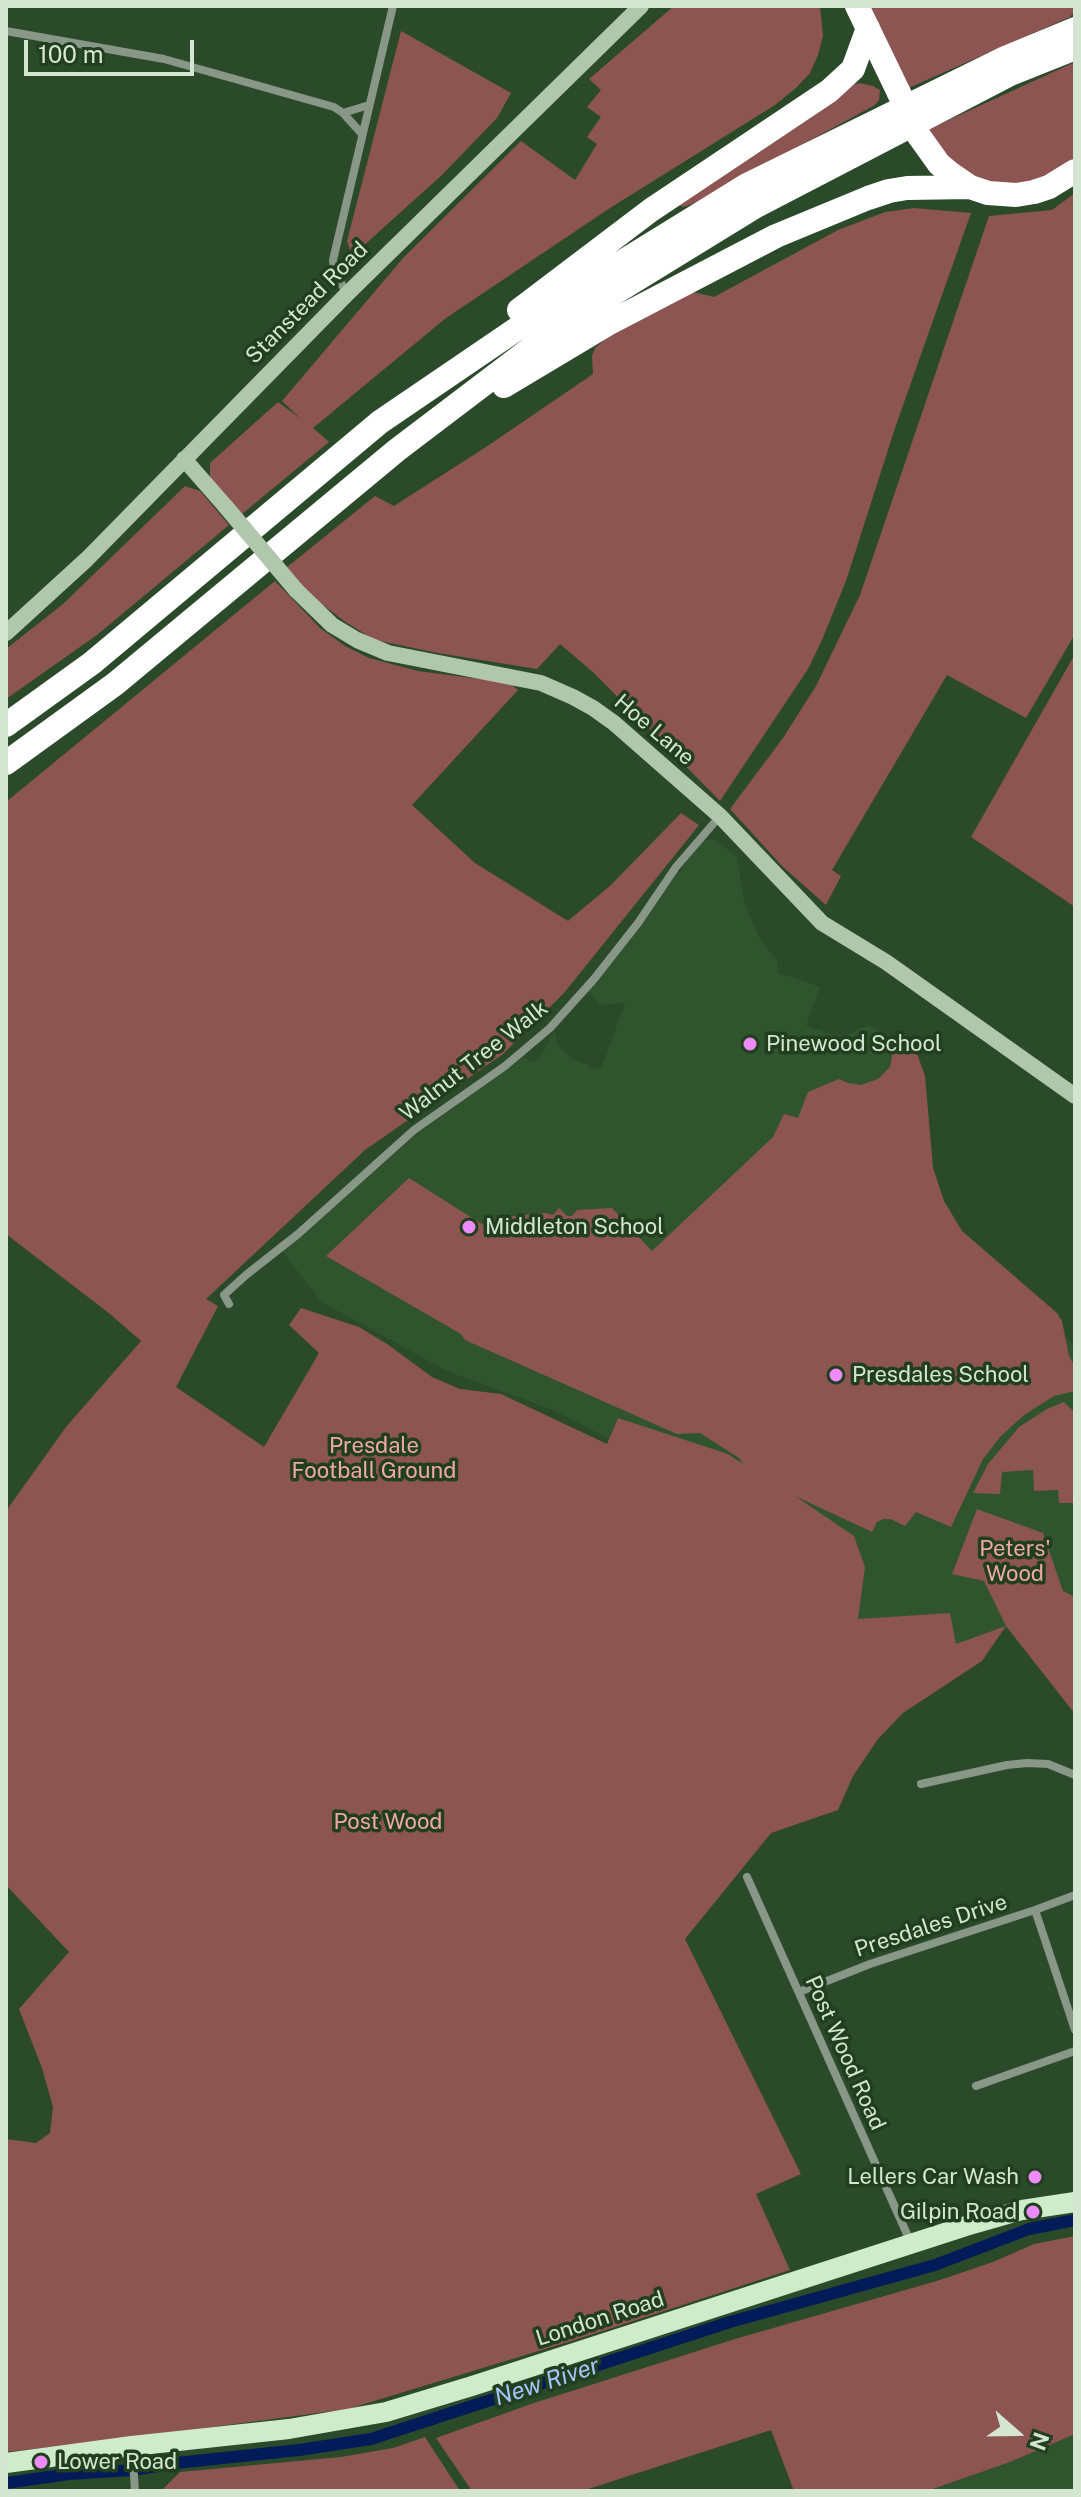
<!DOCTYPE html>
<style>
body{margin:0}
#map{position:relative;width:1081px;height:2497px;overflow:hidden;background:#2b4a2a;font-family:"Public Sans",sans-serif}
canvas{display:block}
.frame{position:absolute;inset:0;border:8px solid #d4e6d2;pointer-events:none}
.north{position:absolute;left:977px;top:2393px;width:80px;height:80px;-webkit-text-stroke:6px #213f1f;paint-order:stroke;rotate:110deg;font-size:22px;font-weight:700;line-height:32px;text-align:center;color:#d4e6d2}
.north::after{content:'';display:block;margin:auto;width:28px;height:36px;background:#d4e6d2;clip-path:polygon(50% 0,100% 100%,50% 72%,0 100%)}
.scale{position:absolute;left:24px;top:40px;width:170px;height:36px;box-sizing:border-box;border:4px solid #d4e6d2;border-top:0;padding-left:10px;font-size:24px;line-height:28px;white-space:nowrap;color:#d4e6d2;-webkit-text-stroke:6px #213f1f;paint-order:stroke}
</style>
<div id="map">
<canvas width="1081" height="2497"></canvas>
<div class="frame"></div>
<div class="north">N</div>
<div class="scale">100 m</div>
</div>
<script>
const c = document.querySelector('canvas').getContext('2d');
c.lineJoin = 'round';
function fill(path, color) {
  c.fillStyle = color;
  c.fill(path, 'evenodd');
}
function shape(rows) {
  const path = new Path2D();
  for (const r of rows) {
    path.moveTo(r[0], r[1]);
    for (let i = 2; i < r.length; i += 2) path.lineTo(r[i], r[i + 1]);
  }
  return path;
}
function stroke(path, color, width, dash) {
  c.strokeStyle = color;
  c.lineWidth = width;
  c.lineCap = dash ? 'butt' : 'round';
  c.setLineDash(dash || []);
  c.stroke(path);
}
function label(font, color, halo, rows, align = 'center') {
  c.font = font + ' "Public Sans",sans-serif';
  c.lineWidth = 7;
  c.setLineDash([]);
  c.textBaseline = 'middle';
  c.strokeStyle = halo;
  c.fillStyle = color;
  for (const [text, x, y, turn = 0] of rows) {
    c.save();
    c.translate(x, y);
    c.rotate((+turn || 0) * Math.PI / 180);
    c.textAlign = isNaN(turn) ? turn : align;
    if (halo) c.strokeText(text, 0, 0);
    c.fillText(text, 0, 0);
    c.restore();
  }
}
const built = shape([
 [713,839,737,857,744,901,760,940,777,960,779,973,820,987,806,1026,844,1038,859,1028,872,1026,883,1032,891,1045,905,1034,915,1048,925,1076,933,1168,944,1201,962,1231,1057,1313,1062,1321,1064,1339,1067,1337,1075,1350,1075,1714,1006,1626,907,1688,624,1447,556,1411,447,1371,327,1305,320,1300,282,1251,417,1134,523,1057,534,1062,541,1057,554,1030,559,1047,574,1060,589,1065,589,1068,601,1069,625,1003,601,1005,586,990,643,920,684,865,690,852,704,840],
 [1075,2434,1075,2491,927,2491,1010,2462]
]);
const green = shape([
 [674,6,820,6,823,36,818,55,810,73,796,88,775,105,610,208,446,318,313,428,329,442,242,514,214,484,210,477,210,463,278,402,301,419,282,401,404,257,521,141,575,180,597,144,587,137,601,117,587,107,601,90,589,79],
 [864,6,1073,6,1075,11,1070,17,906,89],
 [401,31,511,93,497,118,442,175,352,256,347,241],
 [1075,62,1075,156,1065,166,1032,183,994,184,959,170,927,130],
 [859,83,873,86,880,90,879,100,875,105,695,203,683,207,679,205,849,86],
 [1075,193,1075,634,1026,718,947,675,832,870,841,876,826,905,783,867,730,809,783,738,816,686,860,595,989,216,1052,210],
 [914,208,971,213,895,428,846,581,822,640,808,669,720,801,594,673,560,644,537,669,438,653,375,640,347,623,315,599,286,568,375,496,394,506,489,445,593,374,592,356,595,348,609,336,693,292,714,297,838,230,885,212],
 [185,486,200,491,229,525,97,635,6,699,6,649,63,604],
 [275,581,320,628,345,646,369,658,418,671,495,681,512,685,518,690,412,805,475,863,568,921,611,885,681,813,699,825,564,993,503,1054,365,1150,206,1299,218,1306,176,1387,264,1447,319,1353,289,1325,301,1308,359,1327,387,1344,432,1377,460,1389,501,1394,607,1444,618,1418,728,1454,743,1464,739,1458,700,1433,677,1434,465,1340,461,1334,326,1256,409,1178,488,1228,499,1214,501,1217,546,1213,553,1215,559,1208,567,1216,572,1216,577,1210,612,1208,652,1251,773,1137,784,1114,798,1118,808,1092,839,1079,848,1083,861,1085,878,1079,890,1067,892,1057,891,1045,905,1034,915,1048,925,1076,933,1168,944,1201,962,1231,1057,1313,1062,1321,1069,1356,1075,1367,1075,1391,1054,1396,1024,1415,1000,1437,983,1459,951,1527,916,1512,905,1526,890,1519,883,1519,877,1522,872,1532,795,1496,854,1536,865,1567,858,1619,950,1613,956,1644,1006,1626,984,1581,952,1574,977,1509,1043,1533,1063,1591,1075,1597,1075,1714,1006,1626,982,1661,903,1713,878,1739,853,1776,838,1810,771,1833,685,1939,801,2174,756,2194,790,2270,578,2339,348,2409,122,2439,6,2452,6,2139,36,2143,50,2133,53,2107,42,2068,19,2009,69,1952,6,1885,6,1511,66,1427,141,1341,110,1314,6,1234,6,802],
 [1075,654,1075,907,971,837],
 [1064,1402,1075,1413,1075,1503,1059,1503,1058,1490,1034,1491,1033,1470,1002,1472,1000,1494,973,1493,988,1464,1019,1427,1047,1409],
 [1075,2236,1075,2434,1010,2462,927,2491,794,2491,771,2430,582,2491,472,2491,436,2438,531,2404,735,2339,940,2280,993,2262,1034,2244],
 [425,2437,460,2491,161,2491,180,2472,341,2457,393,2448]
]);
const canal = shape([
 [6,2483,69,2474,132,2470,176,2463,299,2450,371,2439,730,2322,935,2265,1029,2229,1075,2220]
]);
const street = shape([
 [6,31,164,59,334,107,343,113,362,134],
 [343,113,369,105],
 [347,294,334,270,333,260,393,6],
 [229,1304,224,1295,246,1275,298,1234,414,1130,505,1066,550,1028,594,979,638,923,676,867,720,816],
 [921,1784,1007,1765,1027,1763,1048,1764,1075,1775],
 [747,1877,911,2243],
 [1035,1910,1075,2030],
 [799,1992,870,1964,1035,1910,1075,1895],
 [976,2086,1075,2051],
 [132,2447,135,2491]
]);
const secondary = shape([
 [184,459,226,507],
 [296,590,332,625,357,640,388,653,541,683,573,697,593,708,614,723,720,816,822,923,886,962,1075,1096],
 [6,633,87,559,347,294,641,6]
]);
const primary = shape([
 [6,2463,132,2446,289,2429,386,2412,472,2386,966,2226,1022,2210,1075,2202]
]);
const highway = shape([
 [857,6,899,93],
 [919,136,939,164,951,174,970,187,988,193,1016,195,1034,192,1049,187,1075,171],
 [519,310,651,210,829,91,853,69,868,28],
 [504,386,611,322,776,236,868,198,889,191,907,188,970,187],
 [6,725,92,663,380,422,546,309,747,185,1005,58,1075,29],
 [6,763,115,684,397,450,559,327,756,206,1010,74,1075,48]
]);
const secondaryBridge = shape([
 [226,507,296,590]
]);
const highwayBridge = shape([
 [899,93,919,136]
]);
const markers = [
 [750,1044,8,"#ed8cf9"],
 [469,1227,8,"#ed8cf9"],
 [836,1375,8,"#ed8cf9"],
 [1035,2177,8,"#ed8cf9"],
 [1033,2212,8,"#ed8cf9"],
 [41,2462,8,"#ed8cf9"]
];
const streetNames = [
 ["Stanstead Road",307,303,-45],
 ["Hoe Lane",654,730,40],
 ["Walnut Tree Walk",474,1061,-38],
 ["Presdales Drive",931,1926,-18],
 ["Post Wood Road",845,2053,66],
 ["London Road",600,2319,-18]
];
const poiNames = [
 ["Pinewood School",766,1044],
 ["Middleton School",485,1227],
 ["Presdales School",852,1375],
 ["Lellers Car Wash",1019,2177,"right"],
 ["Gilpin Road",1017,2212,"right"],
 ["Lower Road",57,2462]
];
const parkNames = [
 ["Presdale",374,1446],
 ["Football Ground",374,1471],
 ["Peters'",1015,1549],
 ["Wood",1015,1574],
 ["Post Wood",388,1822]
];
const waterNames = [
 ["New River",547,2382,-18]
];
fill(built, '#30542e');
fill(green, '#8c5552');
stroke(canal, '#031c59', 12);
stroke(street, '#889787', 8);
stroke(secondary, '#b0c7ae', 16);
stroke(primary, '#ceeccb', 20);
stroke(highway, '#fff', 24);
stroke(secondaryBridge, '#b0c7ae', 16);
stroke(highwayBridge, '#fff', 24);
for (const [x, y, r, color] of markers) {
  const dot = new Path2D();
  dot.arc(x, y, r, 0, 2 * Math.PI);
  c.fillStyle = color;
  c.fill(dot);
  stroke(dot, '#213f1f', 3);
}
label('22px', '#d4e6d2', '#213f1f', streetNames);
label('22px', '#d4e6d2', '#213f1f', poiNames, 'left');
label('22px', '#f1a8a3', '#213f1f', parkNames);
label('italic 24px', '#a6c4fd', '#213f1f', waterNames);
</script>
